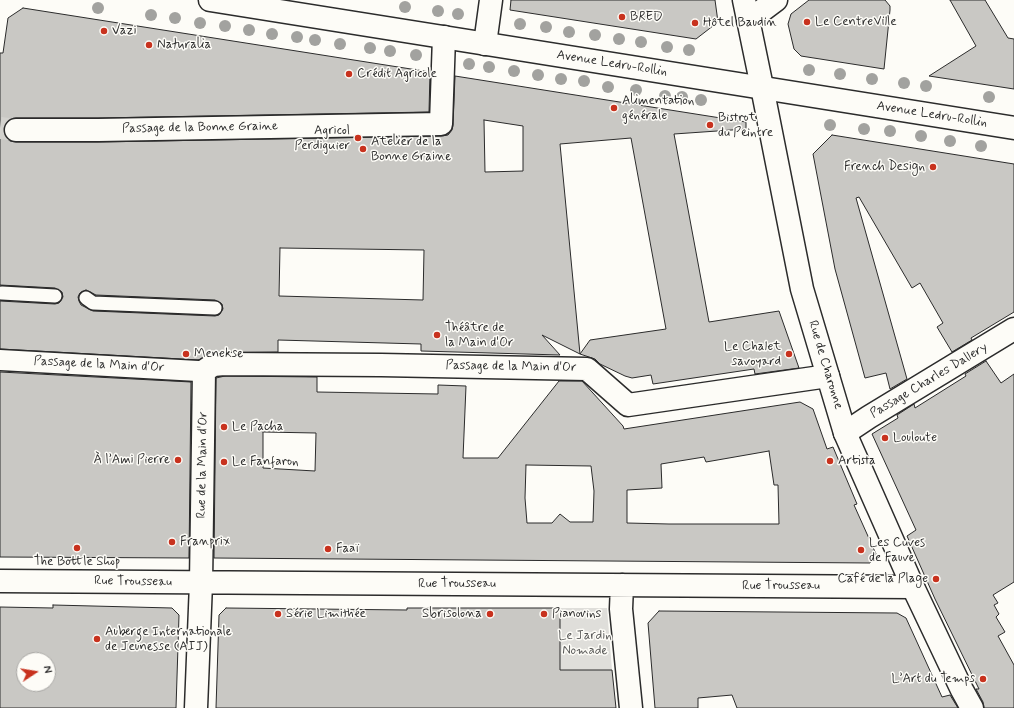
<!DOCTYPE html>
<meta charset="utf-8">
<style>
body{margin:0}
#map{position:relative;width:1014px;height:708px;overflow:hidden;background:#fdfcf7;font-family:Mynerve,sans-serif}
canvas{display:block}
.north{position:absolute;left:16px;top:652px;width:40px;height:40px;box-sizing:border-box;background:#fdfcf7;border:1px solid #a9a8a5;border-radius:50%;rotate:78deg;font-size:11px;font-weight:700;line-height:16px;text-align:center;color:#2b2b2b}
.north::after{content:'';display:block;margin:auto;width:14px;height:18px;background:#c8321e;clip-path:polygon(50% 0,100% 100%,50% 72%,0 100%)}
</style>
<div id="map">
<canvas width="1014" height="708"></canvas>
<div class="north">N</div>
</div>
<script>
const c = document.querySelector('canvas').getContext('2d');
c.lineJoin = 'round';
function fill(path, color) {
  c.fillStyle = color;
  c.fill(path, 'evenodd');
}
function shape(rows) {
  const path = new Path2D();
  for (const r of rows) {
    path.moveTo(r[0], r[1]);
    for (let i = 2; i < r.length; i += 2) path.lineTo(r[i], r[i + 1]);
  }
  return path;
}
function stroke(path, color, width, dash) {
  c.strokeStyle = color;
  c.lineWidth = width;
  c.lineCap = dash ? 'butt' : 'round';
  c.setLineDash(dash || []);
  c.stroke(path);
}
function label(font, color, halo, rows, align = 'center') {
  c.font = font + ' Mynerve,sans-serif';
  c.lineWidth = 3;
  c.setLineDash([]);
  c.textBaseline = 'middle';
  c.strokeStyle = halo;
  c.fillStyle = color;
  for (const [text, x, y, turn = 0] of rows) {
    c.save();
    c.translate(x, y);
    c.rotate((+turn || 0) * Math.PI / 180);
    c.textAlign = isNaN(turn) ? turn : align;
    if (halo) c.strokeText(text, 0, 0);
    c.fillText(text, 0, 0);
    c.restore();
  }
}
const green = shape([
 [560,608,607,608,612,670,560,670]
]);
const building = shape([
 [511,0,715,0,718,22,696,39,510,10,511,0],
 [809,0,885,0,890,6,890,10,884,69,801,56,794,49,788,24,791,14,809,0],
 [950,0,985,0,1008,38,1014,39,1014,89,929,76,976,46,950,0],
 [23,8,430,72,429,112,98,118,16,118,9,119,5,124,4,130,5,137,10,141,16,142,98,142,441,136,448,135,452,130,453,125,455,76,746,122,746,129,674,134,709,322,779,311,799,368,755,374,754,369,653,384,651,375,632,378,625,376,600,364,595,359,580,354,590,340,666,329,631,138,560,144,580,354,542,335,560,355,421,351,421,344,278,340,278,352,212,353,199,360,0,349,0,301,55,304,59,303,63,297,62,292,55,288,0,285,0,53,3,53,8,18,23,8],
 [484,120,523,126,523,171,485,172,484,120],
 [280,248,424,250,423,300,279,296,280,248],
 [86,290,96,295,215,300,222,304,223,309,219,315,215,316,93,311,81,305,79,301,78,297,80,293,86,290],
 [832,135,1014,164,1014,312,971,338,972,340,952,352,937,327,943,323,920,283,912,288,859,197,856,198,907,379,890,389,886,373,865,378,835,269,813,154,832,135],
 [986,361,1001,383,1014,374,1014,582,993,595,998,603,994,605,999,614,996,617,1005,632,998,636,1014,665,1014,708,984,708,983,702,976,689,979,689,935,599,907,536,916,530,872,434,898,418,897,415,914,404,915,408,966,376,965,374,986,361],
 [0,372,191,382,189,558,0,557,0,372],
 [225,376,317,377,317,392,438,394,438,385,466,386,463,458,498,458,559,381,582,381,623,426,624,429,800,402,813,409,827,449,833,447,857,504,854,505,876,554,870,563,214,558,216,378,225,376],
 [263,432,316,433,315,471,263,468,263,432],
 [769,451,774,485,778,485,779,524,669,524,627,523,627,490,662,488,661,464,704,457,706,462,769,451],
 [526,465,591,466,594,491,593,522,570,522,560,514,552,523,527,523,525,498,526,465],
 [53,605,172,608,179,615,176,708,0,708,0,607,53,608,53,605],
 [24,660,48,660,48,684,24,684,24,660],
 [226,608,407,610,407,608,560,608,560,670,612,670,616,708,216,708,219,615,226,608],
 [659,611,897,613,906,618,942,697,950,695,958,708,737,708,732,695,698,698,698,708,655,708,648,623,659,611]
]);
const minorTunnel = shape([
 [0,128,16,130]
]);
const service = shape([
 [2,293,55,296],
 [86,298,93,303,215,308]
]);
const pedestrian = shape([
 [0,360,198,371]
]);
const minor = shape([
 [744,0,762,87],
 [748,21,776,0],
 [485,44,491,0],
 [16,130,98,130,441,124,444,37],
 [845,433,869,417,1014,329],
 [0,581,913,587],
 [622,585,621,609,631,708],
 [196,708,201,583,204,371,213,365,224,364,381,365,587,369,628,405,828,376]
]);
const tertiary = shape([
 [762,87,802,289,845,433,913,587,962,690,972,708]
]);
const secondary = shape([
 [210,0,1014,128]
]);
const trees = [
 [405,7],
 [98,8],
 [438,11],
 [458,14],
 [151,15],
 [175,18],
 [200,23],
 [520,24],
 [225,26],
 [546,27],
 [249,30],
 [569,32],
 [272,34],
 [595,35],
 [297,37],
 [619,39],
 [315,40],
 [641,42],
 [340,44],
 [667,47],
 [370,48],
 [689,50],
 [390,51],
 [416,55],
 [469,64],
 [489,67],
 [809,70],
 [514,71],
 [840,74],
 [538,75],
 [561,79],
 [872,79],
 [584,81],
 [904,83],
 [926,86],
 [608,87],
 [636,90],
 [665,96],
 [682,97],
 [989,97],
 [701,100],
 [830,125],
 [864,129],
 [890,131],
 [921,136],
 [950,141],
 [981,146]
];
const markers = [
 [622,17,4,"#c8321e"],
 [807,22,4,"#c8321e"],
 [695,23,4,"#c8321e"],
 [104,31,4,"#c8321e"],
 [149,45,4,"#c8321e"],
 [349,74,4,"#c8321e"],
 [614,108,4,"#c8321e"],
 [710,125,4,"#c8321e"],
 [358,138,4,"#c8321e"],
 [363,149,4,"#c8321e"],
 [933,167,4,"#c8321e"],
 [437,335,4,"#c8321e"],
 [186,354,4,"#c8321e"],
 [789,354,4,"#c8321e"],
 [224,427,4,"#c8321e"],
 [885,438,4,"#c8321e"],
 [178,460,4,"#c8321e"],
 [830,461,4,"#c8321e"],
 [224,462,4,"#c8321e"],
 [172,542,4,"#c8321e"],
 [77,548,4,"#c8321e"],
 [328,549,4,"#c8321e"],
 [861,550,4,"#c8321e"],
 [936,579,4,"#c8321e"],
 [278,614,4,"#c8321e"],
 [490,614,4,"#c8321e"],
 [544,614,4,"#c8321e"],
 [97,639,4,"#c8321e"],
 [983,679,4,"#c8321e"]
];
const poiNames = [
 ["BRED",630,17],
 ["Le CentreVille",815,22],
 ["Hôtel Baudin",703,23],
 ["Vazi",112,31],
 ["Naturalia",157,45],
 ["Crédit Agricole",357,74],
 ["Alimentation",622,101],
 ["générale",622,116],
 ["Bistrot",718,118],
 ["du Peintre",718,133],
 ["Agricol",350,131,"right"],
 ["Perdiguier",350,146,"right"],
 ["Atelier de la",371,142],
 ["Bonne Graine",371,157],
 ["French Design",925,167,"right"],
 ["Théâtre de",445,328],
 ["la Main d'Or",445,343],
 ["Le Chalet",781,347,"right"],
 ["savoyard",781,362,"right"],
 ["Menekse",194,354],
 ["Le Pacha",232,427],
 ["Louloute",893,438],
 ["À l’Ami Pierre",170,460,"right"],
 ["Artista",838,461],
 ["Le Fanfaron",232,462],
 ["Franprix",180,542],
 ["Les Cuves",869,543],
 ["de Fauve",869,558],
 ["Faaï",336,549],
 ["The Bottle Shop",77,562,"center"],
 ["Café de la Plage",928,579,"right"],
 ["Série Limithée",286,614],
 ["Sbrisolona",482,614,"right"],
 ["Pianovins",552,614],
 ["Auberge Internationale",105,632],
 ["de Jeunesse (AIJ)",105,647],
 ["L’Art du Temps",975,679,"right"]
];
const streetNames = [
 ["Avenue Ledru-Rollin",612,64,9],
 ["Avenue Ledru-Rollin",932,115,9],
 ["Passage de la Bonne Graine",200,128,-1],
 ["Passage de la Main d'Or",99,365,3],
 ["Rue de Charonne",825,365,73],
 ["Passage de la Main d'Or",511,367,1],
 ["Passage Charles Dallery",929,381,-31],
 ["Rue de la Main d'Or",203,465,-89],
 ["Rue Trousseau",133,582,1],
 ["Rue Trousseau",457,584],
 ["Rue Trousseau",781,586]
];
const parkNames = [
 ["Le Jardin",585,636],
 ["Nomade",585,651]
];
fill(green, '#dfdeda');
fill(building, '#c9c8c4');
stroke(building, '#2b2b2b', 1);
stroke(minorTunnel, '#d3d2ce', 22, [22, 11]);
stroke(service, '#2b2b2b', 16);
stroke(pedestrian, '#2b2b2b', 23);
stroke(minor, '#2b2b2b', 25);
stroke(tertiary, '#2b2b2b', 25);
stroke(secondary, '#2b2b2b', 25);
stroke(service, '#fdfcf7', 13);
stroke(pedestrian, '#fdfcf7', 20);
stroke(minor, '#fdfcf7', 22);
stroke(tertiary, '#fdfcf7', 22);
stroke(secondary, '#fdfcf7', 22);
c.fillStyle = '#a2a29f';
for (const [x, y] of trees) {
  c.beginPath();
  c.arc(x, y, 6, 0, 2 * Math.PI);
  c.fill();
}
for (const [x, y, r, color] of markers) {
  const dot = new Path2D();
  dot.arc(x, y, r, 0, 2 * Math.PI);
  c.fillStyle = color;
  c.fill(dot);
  stroke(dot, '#fdfcf7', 1.5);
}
label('13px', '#2b2b2b', '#fdfcf7', poiNames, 'left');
label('13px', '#2b2b2b', '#fdfcf7', streetNames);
label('13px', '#585857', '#fdfcf7', parkNames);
</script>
